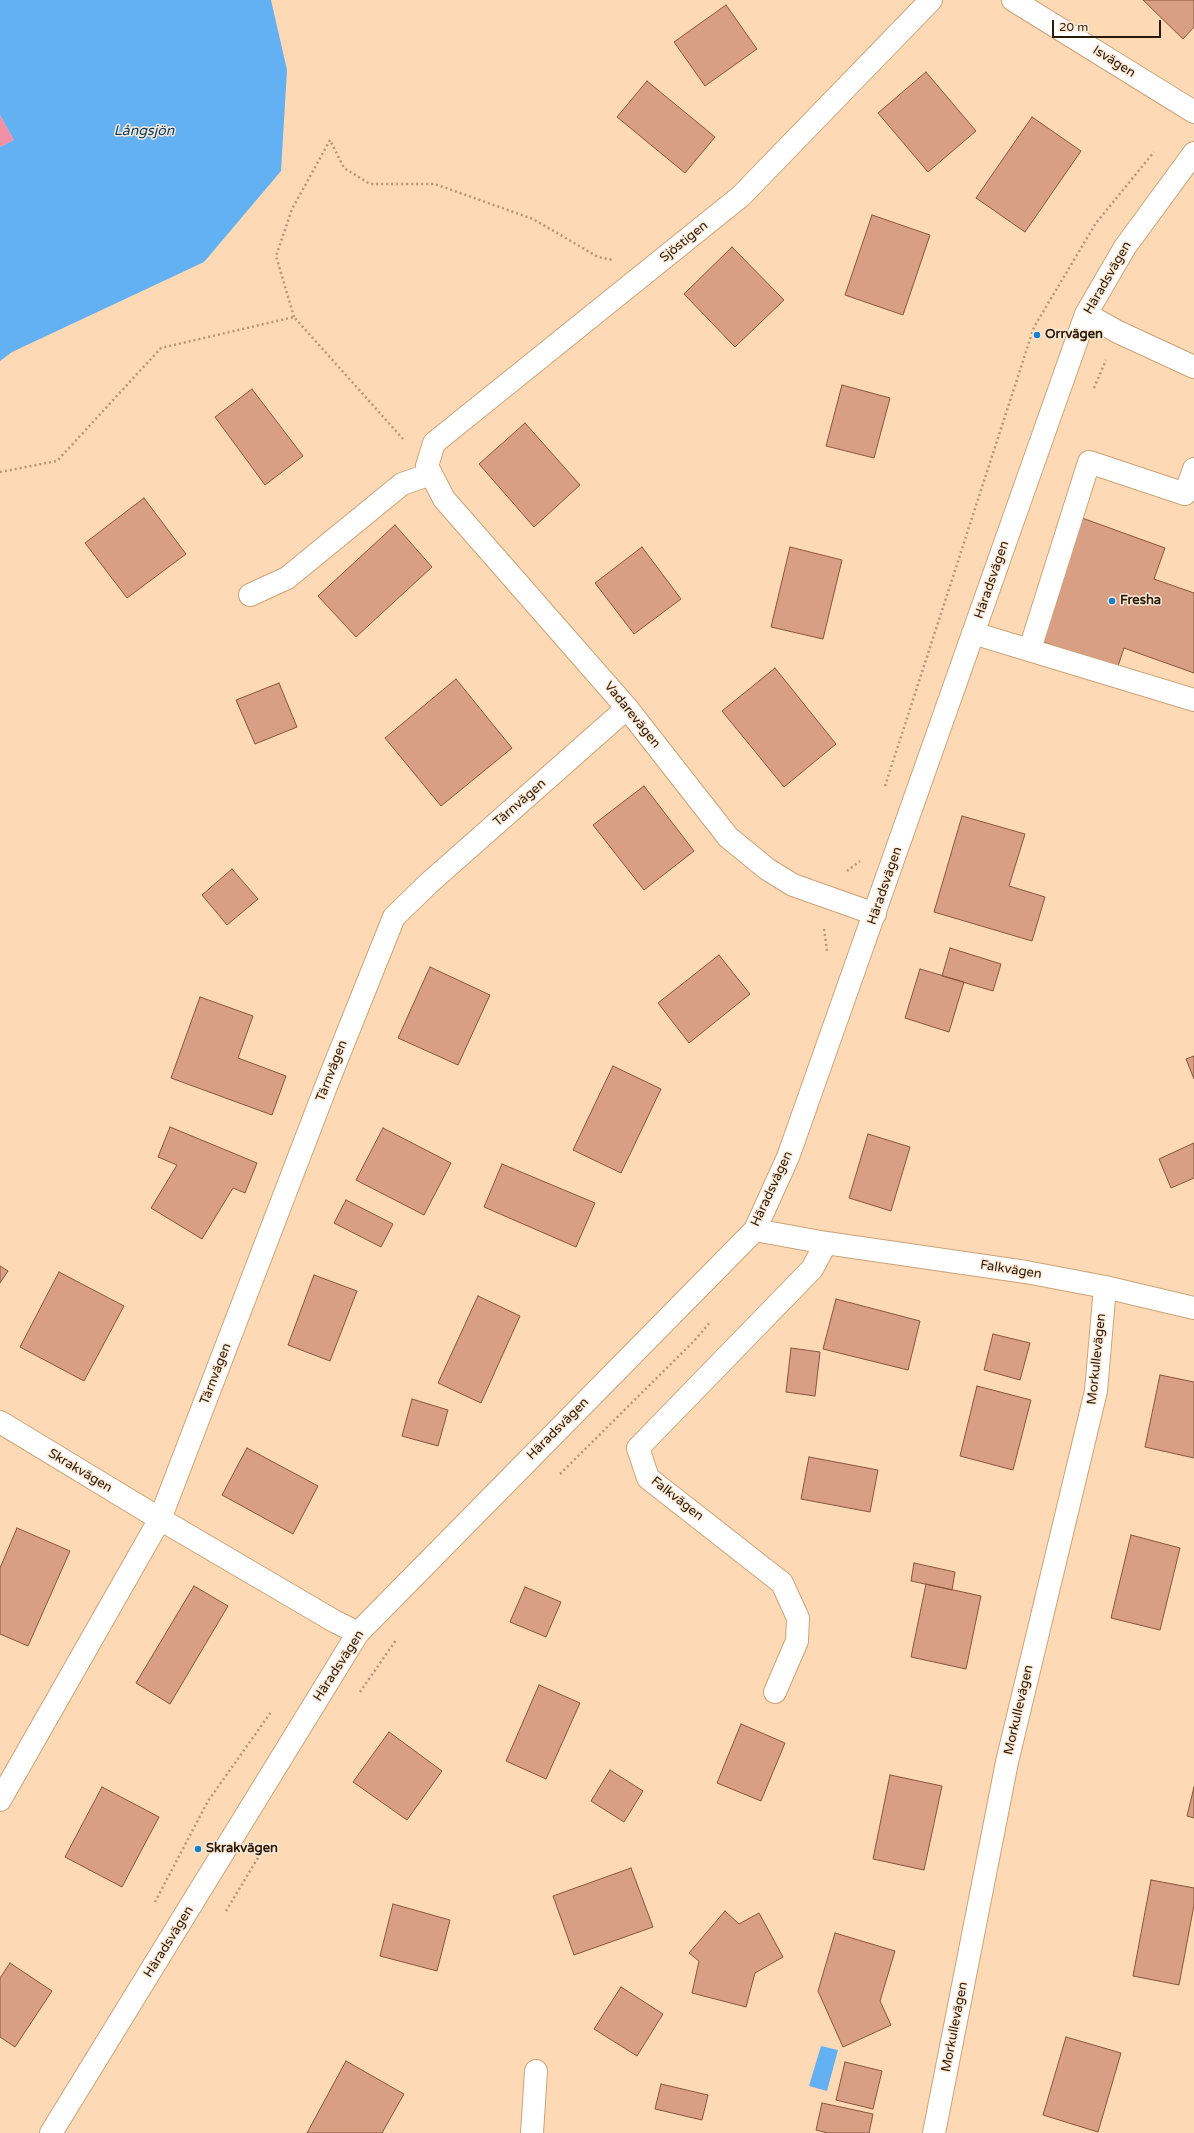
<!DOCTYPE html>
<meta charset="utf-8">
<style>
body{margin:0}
#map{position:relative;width:1194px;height:2133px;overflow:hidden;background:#fed9b5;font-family:"Varela Round",sans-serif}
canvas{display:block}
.scale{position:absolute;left:1052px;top:20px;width:109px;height:18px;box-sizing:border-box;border:2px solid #2a1a08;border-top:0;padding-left:5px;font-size:12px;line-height:14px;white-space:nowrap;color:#2a1a08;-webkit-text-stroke:3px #fdead8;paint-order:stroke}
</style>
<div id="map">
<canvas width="1194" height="2133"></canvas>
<div class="scale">20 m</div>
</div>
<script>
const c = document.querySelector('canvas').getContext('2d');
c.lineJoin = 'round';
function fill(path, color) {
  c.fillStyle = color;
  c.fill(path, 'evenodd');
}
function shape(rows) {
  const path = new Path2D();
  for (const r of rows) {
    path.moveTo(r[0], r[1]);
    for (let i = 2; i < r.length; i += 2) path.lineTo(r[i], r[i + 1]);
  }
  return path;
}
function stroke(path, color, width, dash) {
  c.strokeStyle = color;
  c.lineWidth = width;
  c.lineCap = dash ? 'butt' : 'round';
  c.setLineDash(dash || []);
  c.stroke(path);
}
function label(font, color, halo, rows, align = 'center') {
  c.font = font + ' "Varela Round",sans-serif';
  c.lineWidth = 3;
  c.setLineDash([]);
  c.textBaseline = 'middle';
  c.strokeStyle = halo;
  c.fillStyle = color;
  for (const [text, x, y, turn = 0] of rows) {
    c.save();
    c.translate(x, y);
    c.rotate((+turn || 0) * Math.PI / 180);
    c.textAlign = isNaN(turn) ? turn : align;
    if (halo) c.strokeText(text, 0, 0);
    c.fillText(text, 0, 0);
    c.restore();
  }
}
const forest = shape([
 [0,115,14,140,0,147]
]);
const water = shape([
 [0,0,271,0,287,70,281,171,204,262,12,352,0,361,0,147,14,140,0,115],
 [821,2046,838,2050,827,2091,809,2086]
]);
const building = shape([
 [1143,0,1194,0,1194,27,1183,39,1143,0],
 [726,5,757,49,705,86,674,42,726,5],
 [926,72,976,131,928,172,878,113,926,72],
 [647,81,715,137,685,173,617,117,647,81],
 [1032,117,1081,151,1025,232,976,198,1032,117],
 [872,215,930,235,903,315,845,295,872,215],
 [732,247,784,300,735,347,684,294,732,247],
 [842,385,890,398,874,458,826,446,842,385],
 [252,389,303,456,265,485,215,417,252,389],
 [525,423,580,485,534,527,479,464,525,423],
 [144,498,186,554,127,598,85,543,144,498],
 [1082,518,1165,548,1154,579,1194,593,1194,673,1124,648,1117,669,1038,640,1082,518],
 [395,525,432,567,356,637,318,596,395,525],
 [642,547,681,599,634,634,595,583,642,547],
 [790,547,842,560,823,639,771,627,790,547],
 [775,668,836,744,784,787,722,711,775,668],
 [456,679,512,748,441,806,385,738,456,679],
 [279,683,297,727,255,744,236,700,279,683],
 [644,786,694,851,644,890,593,825,644,786],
 [962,816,1025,834,1009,886,1045,897,1032,941,934,912,962,816],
 [232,869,258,899,227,925,202,895,232,869],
 [950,948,1001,964,993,991,942,976,950,948],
 [719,955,750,994,689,1043,658,1003,719,955],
 [430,967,490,995,458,1065,398,1038,430,967],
 [920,969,964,982,949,1032,905,1018,920,969],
 [200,997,253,1016,238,1058,286,1076,272,1115,171,1078,200,997],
 [1194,1056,1194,1079,1186,1059,1194,1056],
 [613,1066,661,1089,621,1173,573,1150,613,1066],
 [170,1127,257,1163,245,1193,233,1188,202,1239,151,1208,177,1165,158,1157,170,1127],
 [383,1128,451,1163,424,1215,356,1180,383,1128],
 [868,1134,910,1147,891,1211,849,1198,868,1134],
 [1194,1143,1194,1178,1171,1188,1159,1159,1194,1143],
 [502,1164,595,1203,576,1247,484,1207,502,1164],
 [346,1200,393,1224,381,1247,334,1223,346,1200],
 [0,1266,8,1271,0,1283,0,1266],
 [59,1272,124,1306,84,1381,20,1347,59,1272],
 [314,1275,357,1291,330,1361,288,1345,314,1275],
 [478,1296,520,1316,481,1403,438,1383,478,1296],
 [836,1299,920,1321,908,1370,823,1349,836,1299],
 [993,1334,1030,1343,1020,1380,984,1370,993,1334],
 [791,1348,820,1352,815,1396,786,1392,791,1348],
 [1160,1375,1194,1382,1194,1458,1145,1447,1160,1375],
 [977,1386,1031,1400,1013,1470,960,1456,977,1386],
 [412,1399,448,1410,438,1446,402,1436,412,1399],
 [247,1448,318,1486,293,1534,222,1495,247,1448],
 [809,1457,878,1470,870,1512,801,1499,809,1457],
 [17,1528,70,1551,28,1646,0,1634,0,1568,17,1528],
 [1131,1535,1180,1548,1160,1630,1111,1618,1131,1535],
 [914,1563,955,1572,952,1590,911,1581,914,1563],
 [926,1584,981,1596,966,1669,911,1657,926,1584],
 [194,1586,228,1606,170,1704,136,1683,194,1586],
 [525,1587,561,1602,546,1637,510,1622,525,1587],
 [539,1685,580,1703,546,1779,506,1761,539,1685],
 [741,1724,785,1743,761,1801,717,1783,741,1724],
 [389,1732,442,1771,407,1820,353,1782,389,1732],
 [610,1770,643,1791,624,1822,591,1801,610,1770],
 [890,1775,942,1786,924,1870,873,1859,890,1775],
 [102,1787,159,1817,122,1887,65,1857,102,1787],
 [1194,1787,1194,1818,1187,1816,1194,1787],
 [631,1868,653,1927,574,1955,553,1896,631,1868],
 [1151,1880,1194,1888,1194,1905,1179,1985,1133,1976,1151,1880],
 [393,1904,450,1920,437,1971,380,1956,393,1904],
 [725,1911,739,1924,759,1913,783,1957,755,1973,746,2007,692,1993,699,1961,689,1953,725,1911],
 [835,1933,895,1951,880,2001,891,2025,843,2047,818,1991,835,1933],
 [10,1963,52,1991,15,2047,0,2037,0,1978,10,1963],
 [621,1987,663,2014,637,2056,594,2029,621,1987],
 [1066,2037,1121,2053,1098,2132,1043,2115,1066,2037],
 [346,2061,404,2094,382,2133,307,2133,346,2061],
 [845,2062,882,2071,873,2109,836,2100,845,2062],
 [661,2084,708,2095,702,2120,655,2109,661,2084],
 [822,2103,873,2114,869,2133,828,2133,816,2130,822,2103]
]);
const path = shape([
 [294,317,276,256,292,209,330,140,344,168,370,184,435,184,533,219,598,257,613,260],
 [1094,388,1106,360],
 [0,472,57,461,161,348,294,317,403,439],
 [885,786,1034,327,1096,223,1154,152],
 [847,871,860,861],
 [824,929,827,951],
 [560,1474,695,1340,711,1321],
 [360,1692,396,1640],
 [155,1902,208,1801,271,1712],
 [226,1911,259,1856]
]);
const minor = shape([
 [1013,0,1194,112],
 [1086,314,1118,332,1194,367],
 [250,595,287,578,402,484,431,474],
 [973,633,1194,700],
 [1030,649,1089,462,1185,494,1194,469],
 [875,914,793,885,767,869,728,837,627,708,444,499,427,466,434,443,741,196,931,0],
 [755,1230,826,1243,1026,1272,1105,1287,1194,1308],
 [0,1422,160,1519,334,1621,358,1633],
 [775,1692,797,1641,798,1618,782,1583,648,1478,638,1448,812,1269,826,1243],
 [0,1800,160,1519,327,1084,394,917,429,883,627,708],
 [51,2133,358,1633,755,1230,788,1157,1086,314,1125,247,1194,153],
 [532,2133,536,2071],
 [934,2133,1007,1762,1096,1391,1105,1287]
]);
const markers = [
 [1037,335,4,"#1580cb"],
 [1112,601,4,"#1580cb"],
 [198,1849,4,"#1580cb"]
];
const streetNames = [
 ["Isvägen",1114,62,32],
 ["Sjöstigen",684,242,-39],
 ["Häradsvägen",1108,278,-60],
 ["Häradsvägen",992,580,-71],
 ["Vadarevägen",632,715,51],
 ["Tärnvägen",520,803,-41],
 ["Häradsvägen",885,886,-71],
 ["Tärnvägen",332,1071,-69],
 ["Häradsvägen",772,1189,-65],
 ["Falkvägen",1011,1270,9],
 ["Morkullevägen",1097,1359,-84],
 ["Tärnvägen",216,1374,-69],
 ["Häradsvägen",558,1429,-45],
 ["Skrakvägen",80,1471,31],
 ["Falkvägen",677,1499,38],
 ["Häradsvägen",339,1666,-57],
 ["Morkullevägen",1019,1710,-77],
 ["Häradsvägen",169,1942,-58],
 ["Morkullevägen",955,2027,-79]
];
const poiNames = [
 ["Orrvägen",1045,335],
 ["Fresha",1120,601],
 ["Skrakvägen",206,1849]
];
const waterNames = [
 ["Långsjön",144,131]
];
fill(forest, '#f490a6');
fill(water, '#63b0f2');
fill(building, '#d89f84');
stroke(building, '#88553c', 1);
stroke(minor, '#cea276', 24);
stroke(path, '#b49779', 2.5, [2, 3]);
stroke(minor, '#fff', 22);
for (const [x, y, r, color] of markers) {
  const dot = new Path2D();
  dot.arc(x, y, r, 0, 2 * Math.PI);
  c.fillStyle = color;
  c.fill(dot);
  stroke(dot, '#fdead8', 1.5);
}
label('13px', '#2a1a08', '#fdead8', streetNames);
label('bold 13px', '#2a1a08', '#fdead8', poiNames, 'left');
label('italic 14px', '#003e67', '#fdead8', waterNames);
</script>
